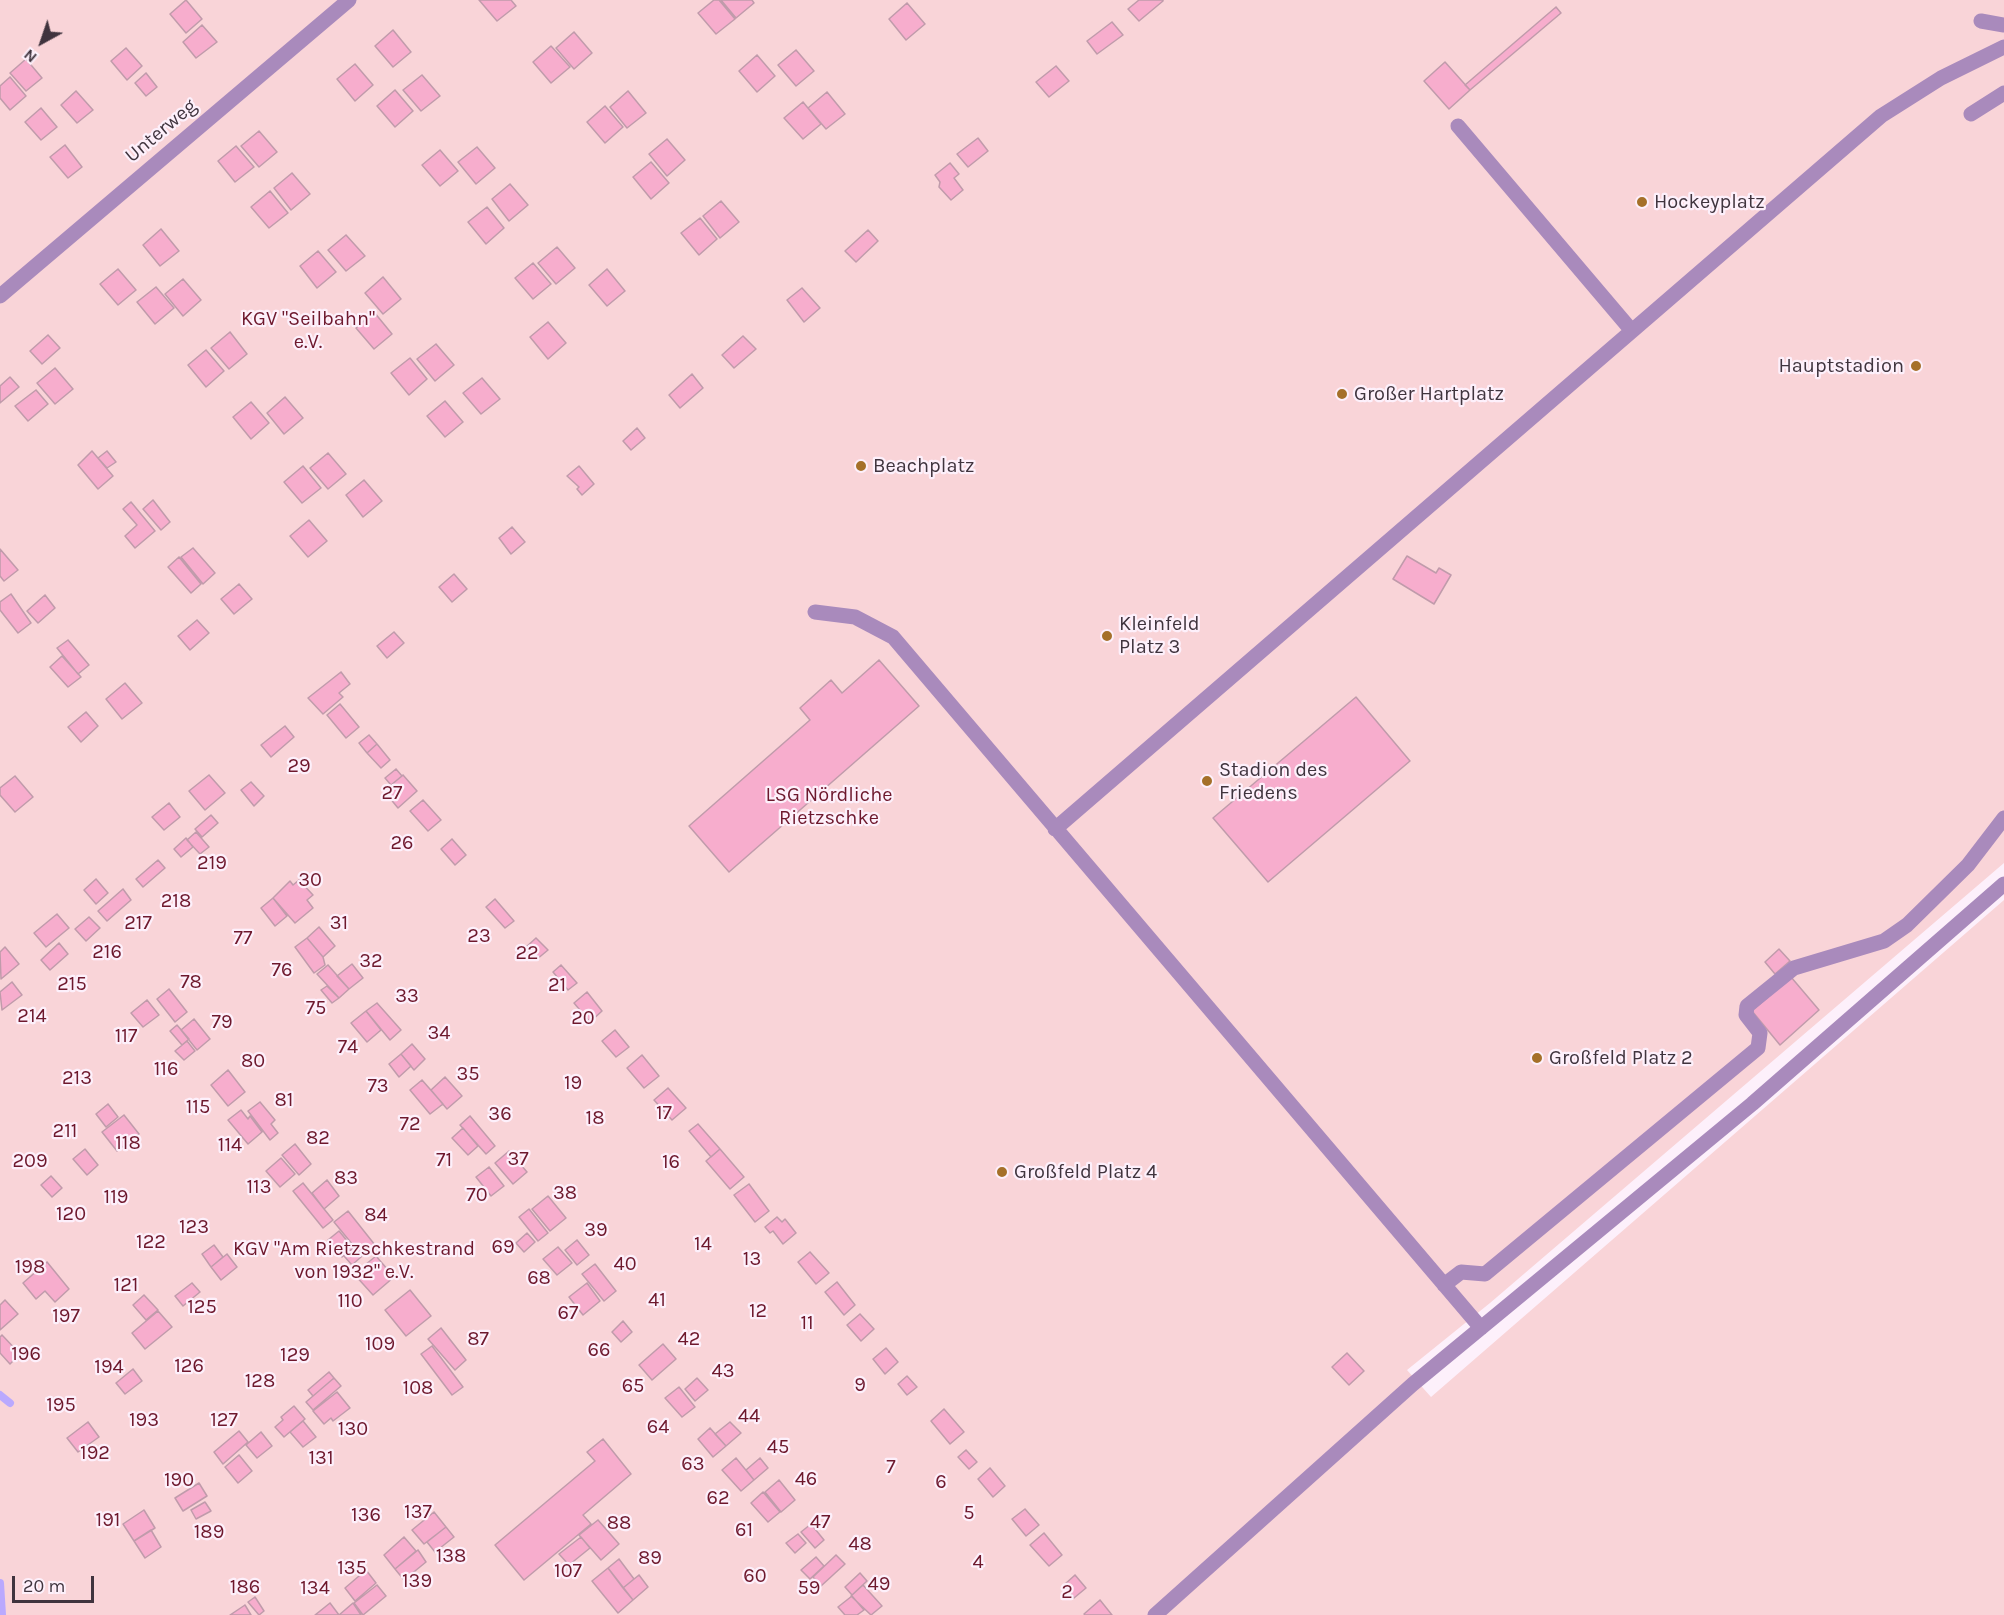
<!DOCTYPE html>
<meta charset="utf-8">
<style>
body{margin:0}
#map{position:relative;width:2004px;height:1615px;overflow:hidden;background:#fdf0fb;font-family:Karla,sans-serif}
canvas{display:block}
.north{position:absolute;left:12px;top:12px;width:60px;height:60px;-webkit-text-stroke:4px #fdf0fb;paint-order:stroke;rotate:220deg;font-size:16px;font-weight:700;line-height:24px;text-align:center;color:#40343e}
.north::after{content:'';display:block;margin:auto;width:21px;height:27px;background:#40343e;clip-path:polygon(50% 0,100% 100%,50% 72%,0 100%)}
.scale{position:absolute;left:12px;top:1576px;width:82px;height:27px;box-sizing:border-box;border:3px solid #40343e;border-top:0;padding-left:8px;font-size:18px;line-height:21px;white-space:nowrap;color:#40343e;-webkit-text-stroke:4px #fdf0fb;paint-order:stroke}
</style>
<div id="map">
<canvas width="2004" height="1615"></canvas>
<div class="north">N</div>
<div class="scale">20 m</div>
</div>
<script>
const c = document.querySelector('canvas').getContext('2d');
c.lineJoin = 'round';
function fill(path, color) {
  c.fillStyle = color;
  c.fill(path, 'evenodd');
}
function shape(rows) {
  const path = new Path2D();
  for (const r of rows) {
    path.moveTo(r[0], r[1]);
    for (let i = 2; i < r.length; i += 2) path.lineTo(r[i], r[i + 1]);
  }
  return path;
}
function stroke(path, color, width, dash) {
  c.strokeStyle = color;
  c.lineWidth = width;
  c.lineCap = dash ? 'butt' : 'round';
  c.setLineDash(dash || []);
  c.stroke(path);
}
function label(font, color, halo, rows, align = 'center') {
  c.font = font + ' Karla,sans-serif';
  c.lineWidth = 4.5;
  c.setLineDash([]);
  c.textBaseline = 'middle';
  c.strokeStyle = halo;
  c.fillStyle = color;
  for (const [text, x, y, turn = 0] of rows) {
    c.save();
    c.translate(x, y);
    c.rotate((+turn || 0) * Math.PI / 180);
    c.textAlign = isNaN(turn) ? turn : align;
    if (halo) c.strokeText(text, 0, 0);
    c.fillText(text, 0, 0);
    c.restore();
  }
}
const green = shape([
 [0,0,2004,0,2004,863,1490,1303,1407,1370,1431,1397,2004,900,2004,1615,0,1615]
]);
const stream = shape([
 [0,1395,10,1403],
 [0,1583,2,1615]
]);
const building = shape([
 [186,0,202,19,186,33,170,14,186,0],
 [479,0,511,0,516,6,497,21,479,0],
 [714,0,719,0,735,19,716,34,698,13,714,0],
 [721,0,752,0,754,3,736,18,721,0],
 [1139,0,1163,0,1163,1,1139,21,1128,9,1139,0],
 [907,3,925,24,906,40,889,19,907,3],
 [1556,7,1561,13,1470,90,1465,85,1556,7],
 [1112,22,1123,35,1097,54,1087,41,1112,22],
 [202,25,217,42,196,58,183,42,202,25],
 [393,30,411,52,393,67,375,46,393,30],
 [574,32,592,53,574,69,556,48,574,32],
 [551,46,570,67,551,83,533,62,551,46],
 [126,48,142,66,127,80,111,61,126,48],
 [796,50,814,71,796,86,778,65,796,50],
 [757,55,775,76,757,92,739,71,757,55],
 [26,59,42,78,26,91,10,73,26,59],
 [1445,62,1470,90,1449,109,1424,81,1445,62],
 [355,64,373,85,355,101,337,79,355,64],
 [1056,66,1069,81,1049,97,1036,82,1056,66],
 [146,73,157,87,146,96,135,83,146,73],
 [422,75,440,96,421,111,403,90,422,75],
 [10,77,26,96,10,110,0,98,0,86,10,77],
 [395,90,413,111,395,127,377,106,395,90],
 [76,91,93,110,77,123,61,105,76,91],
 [628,91,646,113,627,128,610,107,628,91],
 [827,92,845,114,826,129,808,108,827,92],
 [803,102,821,124,803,139,784,118,803,102],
 [605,106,623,127,605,143,587,122,605,106],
 [41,108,57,127,41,140,25,122,41,108],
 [259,131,277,152,259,167,241,146,259,131],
 [978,138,988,151,968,167,957,154,978,138],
 [667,139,685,160,667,176,649,154,667,139],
 [65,145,82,167,68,178,50,157,65,145],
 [236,146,254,167,235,182,218,161,236,146],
 [477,147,495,168,476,184,458,162,477,147],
 [440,150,458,171,440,186,422,165,440,150],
 [651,162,669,183,651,199,633,177,651,162],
 [950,163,959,174,954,178,963,190,951,200,939,187,940,182,935,175,950,163],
 [292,173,310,194,291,210,274,188,292,173],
 [510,184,528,205,509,221,492,199,510,184],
 [270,191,288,213,269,228,251,207,270,191],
 [721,201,739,222,720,238,703,216,721,201],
 [487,207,504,228,486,244,468,222,487,207],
 [700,218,717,239,699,255,681,233,700,218],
 [161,229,179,251,160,266,143,245,161,229],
 [868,230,878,241,856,262,845,251,868,230],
 [346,235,365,256,346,271,328,250,346,235],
 [557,247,575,268,556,284,538,263,557,247],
 [318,251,336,272,317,288,300,266,318,251],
 [533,263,551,284,533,299,515,278,533,263],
 [118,269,136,290,118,305,100,284,118,269],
 [607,269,625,291,607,306,589,285,607,269],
 [383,277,401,299,383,314,365,293,383,277],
 [183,279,201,300,183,316,165,294,183,279],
 [156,287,174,308,155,324,137,302,156,287],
 [802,288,820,308,804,322,787,300,802,288],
 [374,312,392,334,374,349,356,328,374,312],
 [548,322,566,343,548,359,530,337,548,322],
 [230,332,247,354,229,369,211,348,230,332],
 [48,335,60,348,42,364,30,351,48,335],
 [743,336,756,349,734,368,722,355,743,336],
 [436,344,454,365,435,381,417,359,436,344],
 [206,350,224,371,206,387,188,365,206,350],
 [410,358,427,379,409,395,391,373,410,358],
 [55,368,73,389,55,404,37,383,55,368],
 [692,374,703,388,680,408,669,395,692,374],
 [10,377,19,387,0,403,0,386,10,377],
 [482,378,500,399,481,414,463,393,482,378],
 [36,390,48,404,28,421,15,406,36,390],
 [285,397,303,418,284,434,267,413,285,397],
 [445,401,463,422,445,437,427,416,445,401],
 [251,402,269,423,251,439,233,417,251,402],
 [637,428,645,438,631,450,623,441,637,428],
 [92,451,113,476,98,489,78,465,92,451],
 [107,451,116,462,107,468,98,458,107,451],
 [328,453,346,474,328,489,310,468,328,453],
 [303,466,321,488,302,503,284,482,303,466],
 [579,466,594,484,582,495,577,489,579,487,567,476,579,466],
 [364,480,382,501,363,517,346,495,364,480],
 [153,500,170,522,161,530,143,509,153,500],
 [131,502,155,531,135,548,125,536,137,525,123,509,131,502],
 [309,520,327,541,308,557,290,536,309,520],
 [512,527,525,542,511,554,499,538,512,527],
 [193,548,215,573,203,584,181,557,193,548],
 [0,549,18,570,4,581,0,576,0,549],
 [1407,556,1436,573,1439,568,1451,575,1434,604,1393,579,1407,556],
 [179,557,201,584,191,593,168,567,179,557],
 [454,574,467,589,452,602,439,587,454,574],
 [239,584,252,599,234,614,221,599,239,584],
 [11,594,31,623,18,633,0,610,0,602,11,594],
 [45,595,55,608,38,623,27,611,45,595],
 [197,620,209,633,190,650,178,636,197,620],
 [394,632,404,643,387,658,377,646,394,632],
 [68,640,89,665,78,674,57,648,68,640],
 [62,656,81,677,68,687,50,667,62,656],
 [879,660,919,706,729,872,689,826,810,720,800,708,831,680,842,693,879,660],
 [341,672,350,684,339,693,343,697,323,714,308,698,341,672],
 [125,683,142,703,122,719,106,699,125,683],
 [1356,697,1410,761,1268,882,1213,818,1356,697],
 [340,704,359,727,346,738,327,715,340,704],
 [86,712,98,726,81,742,68,727,86,712],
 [285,726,294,737,271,757,261,745,285,726],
 [369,735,377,744,367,753,359,743,369,735],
 [377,744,390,760,381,768,367,753,377,744],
 [396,769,402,776,391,785,385,778,396,769],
 [209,775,225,793,205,810,189,791,209,775],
 [403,775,417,791,398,808,384,791,403,775],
 [15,776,33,797,15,812,0,795,0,788,15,776],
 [251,782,264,796,254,806,241,790,251,782],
 [423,800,441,820,428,831,410,811,423,800],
 [169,803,180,817,164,830,152,817,169,803],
 [211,815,218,823,202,837,195,829,211,815],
 [196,832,209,847,200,854,187,840,196,832],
 [186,838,193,847,181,857,174,849,186,838],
 [452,839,466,855,455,865,441,849,452,839],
 [158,860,165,868,143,887,136,879,158,860],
 [96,879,108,893,96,904,84,890,96,879],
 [299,880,313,895,307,900,313,908,295,923,273,898,290,881,293,885,299,880],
 [123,889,131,900,107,921,98,911,123,889],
 [273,898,287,916,275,926,261,908,273,898],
 [495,899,514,921,505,928,486,907,495,899],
 [57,914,69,928,46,947,34,933,57,914],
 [89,917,100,928,86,941,75,929,89,917],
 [319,927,335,946,323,957,307,938,319,927],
 [307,938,323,957,325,965,314,973,295,947,307,938],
 [536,938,548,950,536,960,525,948,536,938],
 [59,943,68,954,50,970,41,960,59,943],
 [5,947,19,964,1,979,0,952,5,947],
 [1779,949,1790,961,1775,974,1765,962,1779,949],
 [352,964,363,978,349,989,337,976,352,964],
 [328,965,349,989,339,998,317,974,328,965],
 [561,965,577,983,568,990,553,972,561,965],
 [1791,977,1819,1010,1780,1045,1752,1011,1791,977],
 [12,982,22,995,2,1010,0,992,12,982],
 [327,986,339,998,332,1003,321,990,327,986],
 [169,989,187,1012,175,1022,157,999,169,989],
 [587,992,602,1011,590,1022,574,1003,587,992],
 [147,1000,159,1015,143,1027,131,1013,147,1000],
 [377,1003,401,1030,390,1040,366,1011,377,1003],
 [366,1011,381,1030,367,1042,351,1023,366,1011],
 [194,1019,210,1039,197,1050,181,1030,194,1019],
 [177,1025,189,1039,182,1045,170,1031,177,1025],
 [615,1030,629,1047,616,1057,602,1041,615,1030],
 [187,1041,195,1051,184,1060,175,1051,187,1041],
 [412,1044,425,1059,414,1070,401,1054,412,1044],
 [401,1054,411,1066,399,1077,389,1064,401,1054],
 [642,1055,659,1076,644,1088,627,1068,642,1055],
 [228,1070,245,1092,228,1106,211,1085,228,1070],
 [445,1077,462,1096,447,1109,431,1090,445,1077],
 [422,1080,443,1104,430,1114,410,1090,422,1080],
 [668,1088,686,1108,672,1120,654,1100,668,1088],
 [260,1102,275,1120,271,1124,278,1133,270,1140,248,1111,260,1102],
 [108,1104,118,1117,106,1127,96,1114,108,1104],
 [241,1110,248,1119,250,1116,262,1132,248,1144,228,1120,241,1110],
 [124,1115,139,1134,117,1151,102,1132,124,1115],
 [470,1116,495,1146,486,1154,460,1125,470,1116],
 [698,1124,720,1149,711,1157,689,1131,698,1124],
 [463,1128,478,1146,468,1155,452,1138,463,1128],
 [295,1144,311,1164,299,1175,282,1155,295,1144],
 [85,1149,98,1165,87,1175,73,1159,85,1149],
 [720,1149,744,1177,730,1189,706,1161,720,1149],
 [509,1151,527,1172,513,1184,495,1163,509,1151],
 [281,1158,295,1174,280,1187,266,1171,281,1158],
 [489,1167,504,1186,491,1196,476,1177,489,1167],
 [51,1176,62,1188,52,1197,41,1185,51,1176],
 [327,1180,339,1196,324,1209,312,1193,327,1180],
 [303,1183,333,1220,323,1228,293,1191,303,1183],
 [749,1184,769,1211,755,1222,734,1195,749,1184],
 [548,1196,566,1218,550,1231,532,1209,548,1196],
 [529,1209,548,1233,538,1241,519,1217,529,1209],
 [348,1211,375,1245,362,1256,334,1222,348,1211],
 [777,1217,782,1222,785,1219,796,1233,783,1244,773,1231,770,1233,765,1227,777,1217],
 [339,1231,353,1248,342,1257,328,1240,339,1231],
 [527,1233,535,1242,524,1252,516,1243,527,1233],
 [577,1240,589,1255,577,1265,565,1250,577,1240],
 [214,1245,223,1257,211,1267,202,1254,214,1245],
 [558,1247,572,1263,557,1275,543,1259,558,1247],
 [353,1248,361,1257,352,1265,344,1256,353,1248],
 [810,1252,829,1273,816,1284,798,1262,810,1252],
 [227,1254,237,1267,221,1280,211,1267,227,1254],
 [376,1256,394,1277,373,1295,354,1274,376,1256],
 [47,1262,69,1289,55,1302,45,1291,36,1299,23,1283,47,1262],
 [595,1264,616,1291,604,1301,582,1274,595,1264],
 [837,1282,855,1305,844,1315,825,1292,837,1282],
 [192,1283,200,1292,183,1306,175,1296,192,1283],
 [587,1283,600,1301,583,1315,569,1297,587,1283],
 [410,1290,431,1316,406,1336,385,1310,410,1290],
 [144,1295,158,1310,146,1320,133,1305,144,1295],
 [5,1300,18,1314,0,1330,0,1305,5,1300],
 [158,1311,172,1327,145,1349,132,1333,158,1311],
 [860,1314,874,1329,861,1341,847,1325,860,1314],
 [623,1321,632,1332,621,1342,612,1332,623,1321],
 [441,1328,466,1360,455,1370,428,1339,441,1328],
 [2,1335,20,1354,10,1364,0,1353,0,1337,2,1335],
 [663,1344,676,1359,652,1380,639,1365,663,1344],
 [432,1346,463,1387,452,1395,421,1354,432,1346],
 [886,1348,898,1362,885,1374,873,1359,886,1348],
 [1347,1353,1364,1371,1349,1385,1332,1367,1347,1353],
 [133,1369,142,1381,125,1394,116,1383,133,1369],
 [329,1372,334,1378,313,1396,308,1390,329,1372],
 [907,1376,917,1387,907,1395,898,1384,907,1376],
 [334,1378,341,1386,313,1410,306,1402,334,1378],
 [697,1378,708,1390,695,1401,685,1389,697,1378],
 [679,1387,695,1407,682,1417,665,1398,679,1387],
 [337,1392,350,1408,333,1421,331,1418,324,1424,313,1411,337,1392],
 [294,1406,305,1419,284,1437,275,1427,283,1420,281,1417,294,1406],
 [944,1409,964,1432,950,1444,931,1421,944,1409],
 [303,1421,316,1437,303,1447,290,1432,303,1421],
 [88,1422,99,1437,78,1452,67,1438,88,1422],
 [730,1422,741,1433,726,1446,715,1434,730,1422],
 [710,1428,726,1446,713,1457,698,1439,710,1428],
 [239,1431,248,1442,223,1464,214,1452,239,1431],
 [261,1432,272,1446,257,1458,246,1445,261,1432],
 [603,1439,631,1474,583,1515,591,1524,524,1580,495,1545,595,1461,587,1452,603,1439],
 [966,1450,977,1462,969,1469,958,1457,966,1450],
 [239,1455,252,1471,238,1483,225,1467,239,1455],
 [736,1458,754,1480,741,1491,722,1470,736,1458],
 [760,1458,768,1468,754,1480,746,1470,760,1458],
 [990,1468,1005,1486,993,1497,978,1479,990,1468],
 [779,1480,795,1500,781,1512,765,1492,779,1480],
 [199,1483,207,1496,183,1511,175,1498,199,1483],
 [763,1492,780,1512,768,1522,751,1503,763,1492],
 [205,1502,211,1511,196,1519,191,1510,205,1502],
 [1025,1509,1039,1525,1026,1536,1012,1519,1025,1509],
 [144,1510,155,1528,134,1541,123,1524,144,1510],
 [434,1512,446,1527,424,1544,412,1530,434,1512],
 [598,1520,619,1544,601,1560,579,1535,598,1520],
 [811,1524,824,1540,815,1548,801,1532,811,1524],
 [446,1527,454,1537,435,1552,427,1542,446,1527],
 [151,1530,161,1547,145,1558,134,1541,151,1530],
 [1044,1533,1062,1555,1049,1566,1030,1545,1044,1533],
 [798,1534,806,1543,795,1553,786,1543,798,1534],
 [404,1537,416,1551,395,1569,384,1555,404,1537],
 [581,1537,590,1548,569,1565,559,1554,581,1537],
 [418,1550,426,1562,404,1580,395,1569,418,1550],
 [836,1555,845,1564,821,1586,813,1577,836,1555],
 [816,1557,824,1566,810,1579,801,1570,816,1557],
 [619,1559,634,1579,623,1588,608,1568,619,1559],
 [608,1568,633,1600,618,1613,592,1581,608,1568],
 [366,1570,376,1583,355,1601,345,1588,366,1570],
 [860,1573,867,1581,852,1595,845,1587,860,1573],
 [639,1575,648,1587,633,1600,623,1588,639,1575],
 [1075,1575,1086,1588,1074,1598,1064,1585,1075,1575],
 [377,1585,386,1596,363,1615,354,1603,377,1585],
 [863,1585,882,1606,871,1615,851,1596,863,1585],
 [852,1596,864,1610,857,1615,845,1615,838,1607,852,1596],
 [255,1597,264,1611,259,1615,248,1602,255,1597],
 [1100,1600,1112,1615,1085,1615,1084,1614,1100,1600],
 [330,1603,339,1615,353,1603,361,1615,315,1615,330,1603],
 [245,1605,251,1615,230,1615,245,1605]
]);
const minor = shape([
 [1981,21,2004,25],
 [1971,114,2004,93],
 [1458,126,1632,331],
 [0,296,349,0],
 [815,612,855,617,893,637,1481,1328],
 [1055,829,1881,116,1941,78,2004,47],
 [1444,1285,1461,1272,1485,1274,1758,1048,1760,1033,1746,1015,1747,1006,1794,968,1884,941,1907,925,1968,865,2004,818],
 [1155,1615,1413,1384,1752,1104,2004,884]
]);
const markers = [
 [1642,202,6,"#a57029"],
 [1916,366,6,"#a57029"],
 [1342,394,6,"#a57029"],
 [861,466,6,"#a57029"],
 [1107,636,6,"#a57029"],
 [1207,781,6,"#a57029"],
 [1537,1058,6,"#a57029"],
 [1002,1172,6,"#a57029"]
];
const streetNames = [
 ["Unterweg",161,131,-40]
];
const poiNames = [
 ["Hockeyplatz",1654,202],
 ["Hauptstadion",1904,366,"right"],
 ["Großer Hartplatz",1354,394],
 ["Beachplatz",873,466],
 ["Kleinfeld",1119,624],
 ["Platz 3",1119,647],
 ["Stadion des",1219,770],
 ["Friedens",1219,793],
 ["Großfeld Platz 2",1549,1058],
 ["Großfeld Platz 4",1014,1172]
];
const parkNames = [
 ["KGV \"Seilbahn\"",308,319],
 ["e.V.",308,342],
 ["29",299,766],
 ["27",392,793],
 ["LSG Nördliche",829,795],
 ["Rietzschke",829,818],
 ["26",402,843],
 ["219",212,863],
 ["30",310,880],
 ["218",176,901],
 ["217",138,923],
 ["31",339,923],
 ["23",479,936],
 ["77",243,938],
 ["216",107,952],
 ["22",527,953],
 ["32",371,961],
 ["76",282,970],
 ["78",191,982],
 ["215",72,984],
 ["21",557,985],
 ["33",407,996],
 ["75",316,1008],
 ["214",32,1016],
 ["20",583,1018],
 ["79",222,1022],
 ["34",439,1033],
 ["117",126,1036],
 ["74",348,1047],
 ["80",253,1061],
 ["116",166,1069],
 ["35",468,1074],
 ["213",77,1078],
 ["19",573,1083],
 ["73",378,1086],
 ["81",284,1100],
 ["115",198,1107],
 ["17",664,1113],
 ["36",500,1114],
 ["18",595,1118],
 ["72",410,1124],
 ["211",65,1131],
 ["82",318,1138],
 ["118",128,1143],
 ["114",230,1145],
 ["37",518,1159],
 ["71",444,1160],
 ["209",30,1161],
 ["16",671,1162],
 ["83",346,1178],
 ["113",259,1187],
 ["38",565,1193],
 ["70",477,1195],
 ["119",116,1197],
 ["120",71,1214],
 ["84",376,1215],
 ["123",194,1227],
 ["39",596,1230],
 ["122",151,1242],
 ["14",703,1244],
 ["69",503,1247],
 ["KGV \"Am Rietzschkestrand",354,1249],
 ["von 1932\" e.V.",354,1272],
 ["13",752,1259],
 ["40",625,1264],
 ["198",30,1267],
 ["68",539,1278],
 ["121",126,1285],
 ["41",657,1300],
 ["110",350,1301],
 ["125",202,1307],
 ["12",758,1311],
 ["67",568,1313],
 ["197",66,1316],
 ["11",807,1323],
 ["87",478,1339],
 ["42",689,1339],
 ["109",380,1344],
 ["66",599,1350],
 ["196",26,1354],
 ["129",295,1355],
 ["126",189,1366],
 ["194",109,1367],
 ["43",723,1371],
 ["128",260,1381],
 ["9",860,1385],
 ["65",633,1386],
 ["108",418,1388],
 ["195",61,1405],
 ["44",749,1416],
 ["193",144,1420],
 ["127",224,1420],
 ["64",658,1427],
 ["130",353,1429],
 ["45",778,1447],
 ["192",95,1453],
 ["131",321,1458],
 ["63",693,1464],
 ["7",891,1467],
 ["46",806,1479],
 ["190",179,1480],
 ["6",941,1482],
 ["62",718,1498],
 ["137",418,1512],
 ["5",969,1513],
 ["136",366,1515],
 ["191",108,1520],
 ["47",820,1522],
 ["88",619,1523],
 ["61",744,1530],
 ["189",209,1532],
 ["48",860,1544],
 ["138",451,1556],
 ["89",650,1558],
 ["4",978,1562],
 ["135",352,1568],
 ["107",568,1571],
 ["60",755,1576],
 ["139",417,1581],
 ["49",879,1584],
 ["186",245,1587],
 ["134",315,1588],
 ["59",809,1588],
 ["2",1067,1592]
];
fill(green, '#f9d4d8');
stroke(stream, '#baa9fe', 8);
fill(building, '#f7adcd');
stroke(building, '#c09bab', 1.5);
stroke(minor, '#a98abc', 15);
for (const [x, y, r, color] of markers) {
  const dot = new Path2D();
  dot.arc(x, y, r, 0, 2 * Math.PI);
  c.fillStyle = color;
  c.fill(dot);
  stroke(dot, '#fdf0fb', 2);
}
label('20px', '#40343e', '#fdf0fb', streetNames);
label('20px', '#40343e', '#fdf0fb', poiNames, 'left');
label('20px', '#6e182d', '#fdf0fb', parkNames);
</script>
